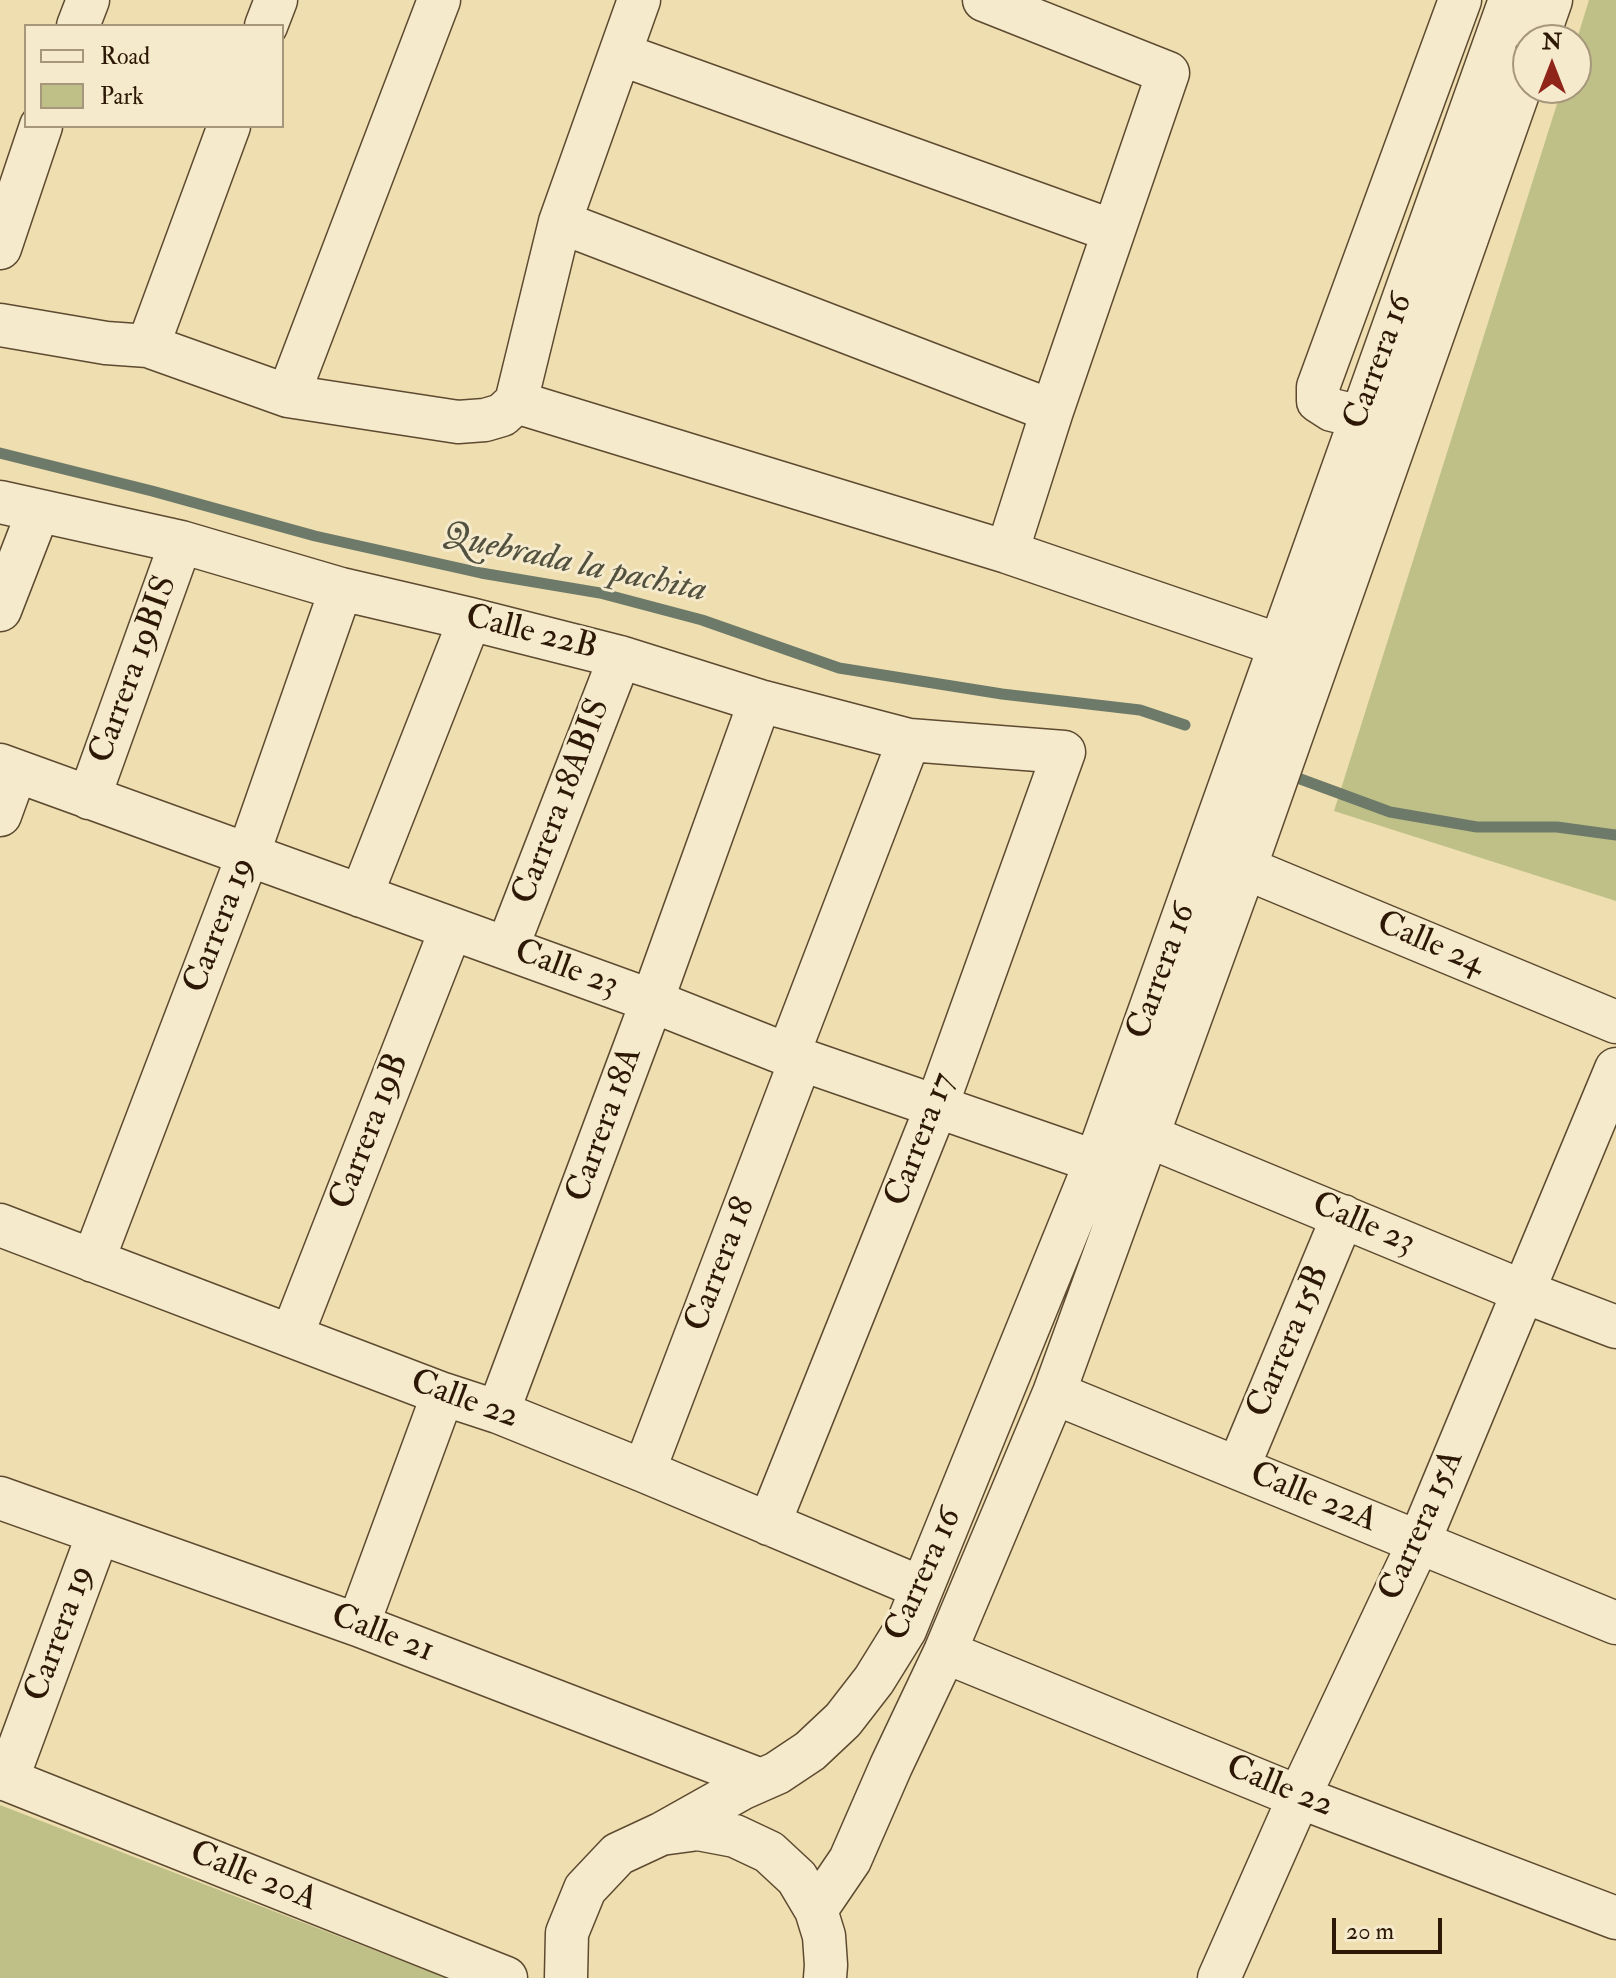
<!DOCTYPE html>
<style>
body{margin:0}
#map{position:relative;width:1616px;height:1978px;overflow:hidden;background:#efdeb0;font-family:"IM FELL Double Pica",serif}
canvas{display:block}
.legend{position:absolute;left:24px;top:24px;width:260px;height:104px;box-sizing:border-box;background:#f5eacc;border:2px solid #a5967c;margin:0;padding:10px 14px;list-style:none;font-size:24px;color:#2c1805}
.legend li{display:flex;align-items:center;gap:16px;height:40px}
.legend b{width:40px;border:2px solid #a5967c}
.north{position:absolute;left:1512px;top:24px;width:80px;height:80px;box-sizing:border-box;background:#f5eacc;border:2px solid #a5967c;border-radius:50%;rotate:0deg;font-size:22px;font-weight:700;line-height:32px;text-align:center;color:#2c1805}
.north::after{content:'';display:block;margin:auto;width:28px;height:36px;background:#8f2418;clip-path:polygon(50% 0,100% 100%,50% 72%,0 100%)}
.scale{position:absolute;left:1332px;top:1918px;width:110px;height:36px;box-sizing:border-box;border:4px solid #2c1805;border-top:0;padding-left:10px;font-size:24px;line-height:28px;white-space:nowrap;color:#2c1805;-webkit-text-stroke:6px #f5eacc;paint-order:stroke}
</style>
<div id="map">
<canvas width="1616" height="1978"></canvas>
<ul class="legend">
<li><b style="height:10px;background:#f5eacc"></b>Road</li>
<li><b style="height:22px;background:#bec087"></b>Park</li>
</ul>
<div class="north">N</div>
<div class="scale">20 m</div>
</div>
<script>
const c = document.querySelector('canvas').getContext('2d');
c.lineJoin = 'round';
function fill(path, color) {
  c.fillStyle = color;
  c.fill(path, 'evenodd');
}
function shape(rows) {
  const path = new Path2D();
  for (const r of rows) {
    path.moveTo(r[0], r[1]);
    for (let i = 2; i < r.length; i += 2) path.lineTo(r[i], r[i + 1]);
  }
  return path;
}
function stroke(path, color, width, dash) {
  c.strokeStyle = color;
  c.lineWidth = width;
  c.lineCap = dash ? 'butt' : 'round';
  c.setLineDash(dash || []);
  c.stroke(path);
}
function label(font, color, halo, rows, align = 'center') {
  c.font = font + ' "IM FELL Double Pica",serif';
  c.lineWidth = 6;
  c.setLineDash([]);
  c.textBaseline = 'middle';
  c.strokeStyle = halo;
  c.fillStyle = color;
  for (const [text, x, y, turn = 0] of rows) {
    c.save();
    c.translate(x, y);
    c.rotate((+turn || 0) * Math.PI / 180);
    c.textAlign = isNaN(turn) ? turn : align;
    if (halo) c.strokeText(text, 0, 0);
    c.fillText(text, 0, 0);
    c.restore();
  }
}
const green = shape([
 [1589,0,1616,0,1616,901,1334,811,1562,88,1576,88,1576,42],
 [0,1805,446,1978,0,1978]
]);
const stream = shape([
 [0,453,152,491,315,536,481,573,600,593,702,620,839,668,1002,694,1140,710,1185,725],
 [1295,777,1390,812,1477,827,1557,827,1616,835]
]);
const minor = shape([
 [984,0,1168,73,1052,411,1007,552],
 [78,26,88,0],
 [266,26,276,0],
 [1537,40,1551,0],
 [620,54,1113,231],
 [560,222,1052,411],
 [0,248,41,126],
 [0,325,106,343,148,346,288,396,458,422,485,420,502,415,516,402,560,222,639,0],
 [148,346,229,126],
 [288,396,439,0],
 [516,402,1007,552,1306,654],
 [1361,417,1332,410,1318,401,1318,387,1460,0],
 [0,502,181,542,341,589,470,619,620,657,760,701,909,740,1064,752,936,1108,769,1524],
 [0,610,38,512],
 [0,765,652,1001,788,1055,1120,1170],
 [89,798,181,542],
 [0,815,16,771],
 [1245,868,1616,1022],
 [361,896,470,619],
 [507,948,620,657],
 [788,1055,909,740],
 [1121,1125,1522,1291,1616,1327],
 [0,1225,443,1394,498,1412,644,1471,922,1588],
 [93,1261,248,855,341,589],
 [292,1335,451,929],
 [1054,1393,1616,1623],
 [498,1412,652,1001,760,701],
 [1238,1468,1343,1216],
 [644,1471,801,1059],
 [0,1498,358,1625,761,1780],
 [358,1625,443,1394],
 [945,1652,1299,1797,1616,1918],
 [0,1777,506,1978],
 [7,1780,98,1534],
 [661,1834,743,1788,777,1773,810,1751,843,1720,874,1680,905,1630,1096,1161,1510,0],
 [816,1910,850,1860,891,1766,945,1652,1054,1393,1245,868,1528,65],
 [566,1978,567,1933,585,1889,618,1854,661,1834,698,1829,735,1836,769,1852,797,1878,816,1910,824,1936,826,1965,825,1978],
 [1219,1978,1299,1797,1419,1542,1616,1069]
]);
const streetNames = [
 ["Carrera 16",1380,362,-70],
 ["Calle 22B",531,634,14],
 ["Carrera 19BIS",135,670,-70],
 ["Carrera 18ABIS",563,802,-69],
 ["Carrera 19",221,926,-69],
 ["Calle 24",1430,945,23],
 ["Calle 23",566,970,20],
 ["Carrera 16",1163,972,-70],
 ["Carrera 18A",606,1125,-70],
 ["Carrera 19B",371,1132,-69],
 ["Carrera 17",922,1140,-69],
 ["Calle 23",1363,1225,23],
 ["Carrera 18",722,1265,-69],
 ["Carrera 15B",1290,1342,-67],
 ["Calle 22",464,1401,20],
 ["Calle 22A",1313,1499,22],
 ["Carrera 15A",1423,1526,-66],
 ["Carrera 16",925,1575,-66],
 ["Carrera 19",61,1634,-70],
 ["Calle 21",382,1635,21],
 ["Calle 22",1279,1788,22],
 ["Calle 20A",253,1878,22]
];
const waterNames = [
 ["Quebrada la pachita",574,565,12]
];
fill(green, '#bec087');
stroke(stream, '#6e7a69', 11);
stroke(minor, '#5d4a30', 45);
stroke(minor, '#f5eacc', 42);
label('34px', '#2c1805', '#f5eacc', streetNames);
label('italic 36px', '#52513f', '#f5eacc', waterNames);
</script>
